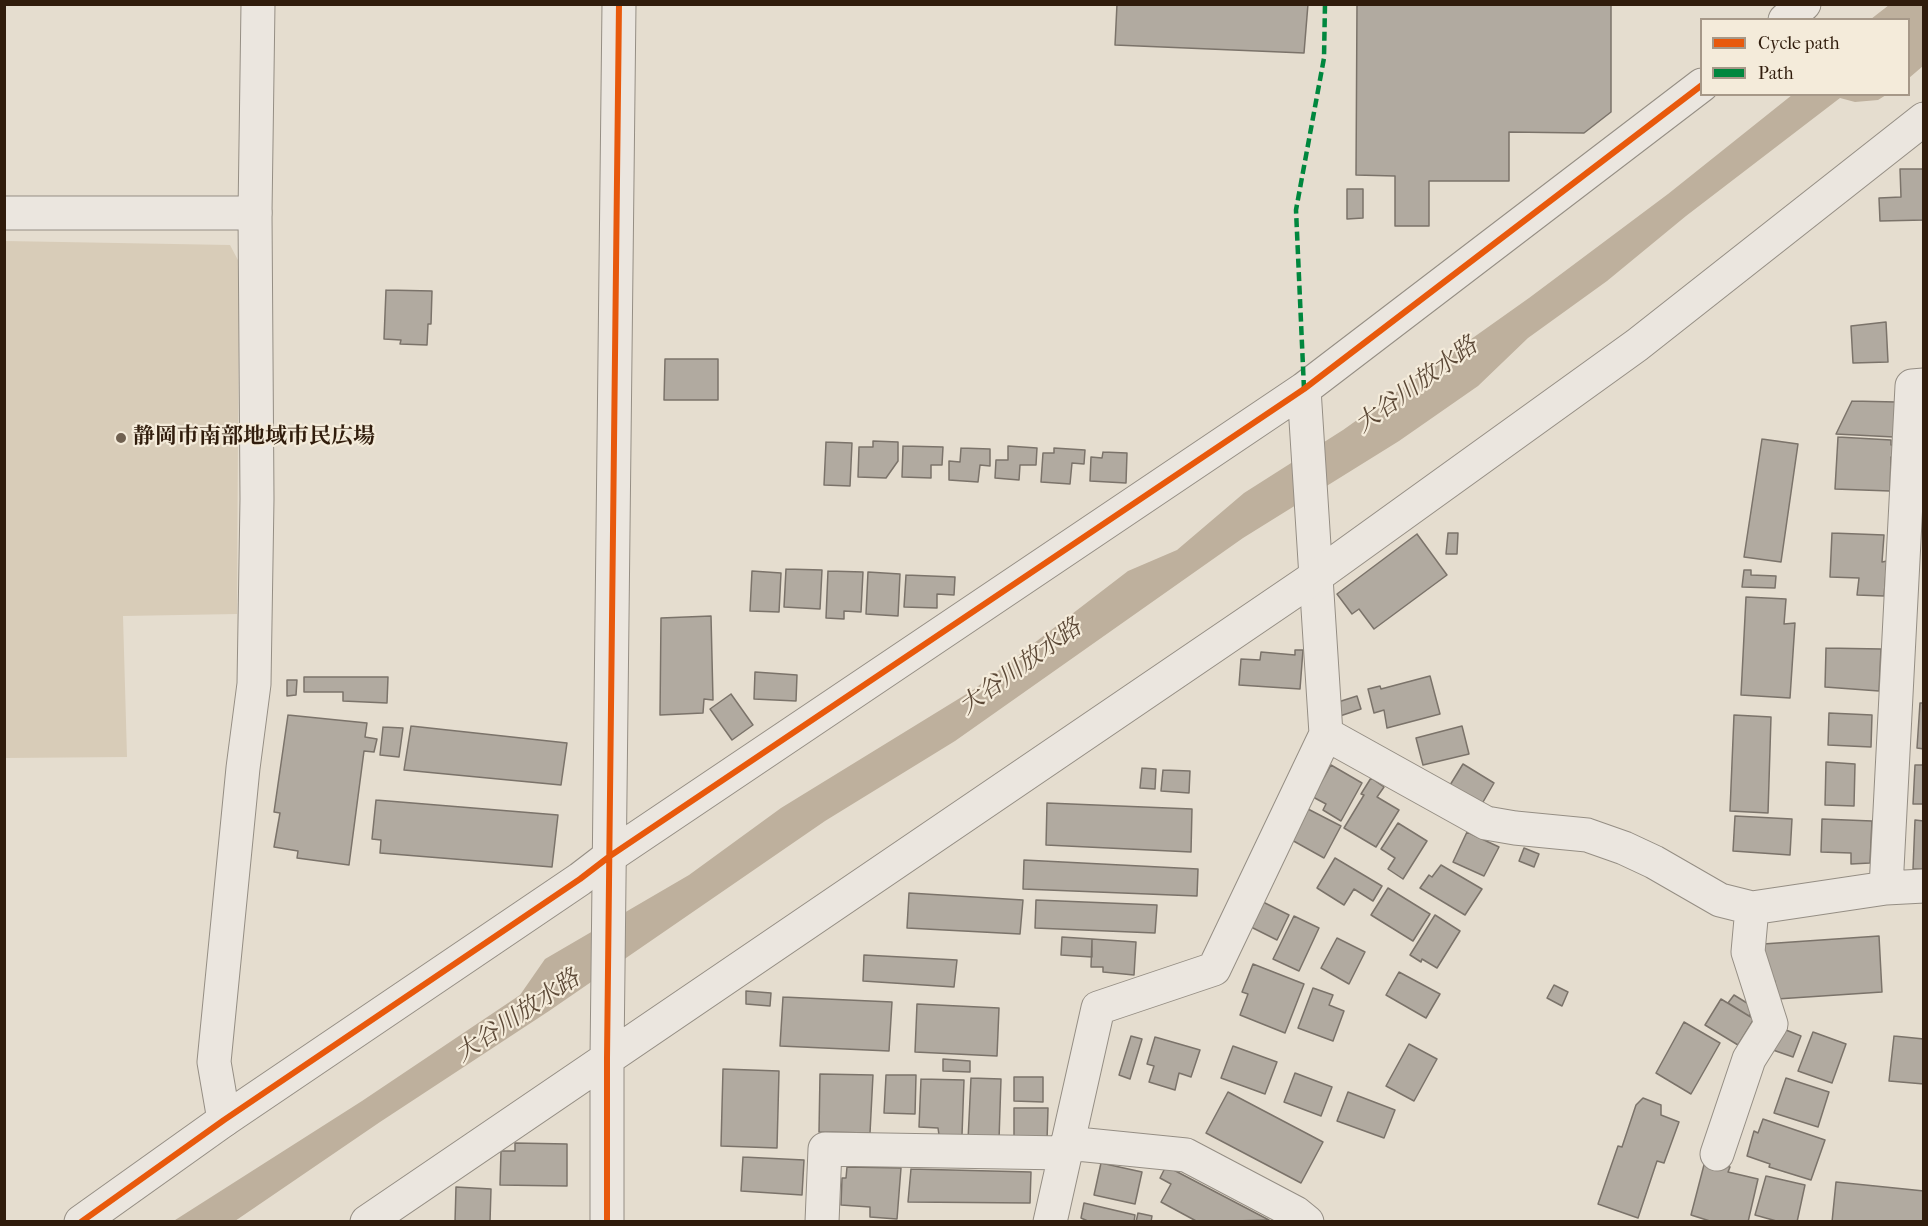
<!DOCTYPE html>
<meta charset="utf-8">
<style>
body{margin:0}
#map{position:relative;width:1928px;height:1226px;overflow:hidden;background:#e5ddcf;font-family:"IM FELL French Canon",serif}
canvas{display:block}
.frame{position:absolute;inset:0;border:6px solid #301c0c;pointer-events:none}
.legend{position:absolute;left:1700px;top:18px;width:210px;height:78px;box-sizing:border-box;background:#f4ebda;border:2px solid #a69888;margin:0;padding:8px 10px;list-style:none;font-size:18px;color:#301c0c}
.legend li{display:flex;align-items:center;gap:12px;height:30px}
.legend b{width:30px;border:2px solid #a69888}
</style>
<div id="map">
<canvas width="1928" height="1226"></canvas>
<div class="frame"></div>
<ul class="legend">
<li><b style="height:8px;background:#e8590c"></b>Cycle path</li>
<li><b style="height:8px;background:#00873e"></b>Path</li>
</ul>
</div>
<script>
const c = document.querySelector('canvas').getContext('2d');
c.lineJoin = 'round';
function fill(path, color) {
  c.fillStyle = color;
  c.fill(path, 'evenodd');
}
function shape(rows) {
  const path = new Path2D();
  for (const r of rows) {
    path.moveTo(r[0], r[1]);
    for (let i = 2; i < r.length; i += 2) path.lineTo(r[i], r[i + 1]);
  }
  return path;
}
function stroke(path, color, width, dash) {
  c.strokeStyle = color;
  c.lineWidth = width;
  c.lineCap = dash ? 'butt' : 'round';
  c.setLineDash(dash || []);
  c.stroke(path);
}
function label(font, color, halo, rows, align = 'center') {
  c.font = font + ' "IM FELL French Canon","Noto Serif JP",serif';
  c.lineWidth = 4.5;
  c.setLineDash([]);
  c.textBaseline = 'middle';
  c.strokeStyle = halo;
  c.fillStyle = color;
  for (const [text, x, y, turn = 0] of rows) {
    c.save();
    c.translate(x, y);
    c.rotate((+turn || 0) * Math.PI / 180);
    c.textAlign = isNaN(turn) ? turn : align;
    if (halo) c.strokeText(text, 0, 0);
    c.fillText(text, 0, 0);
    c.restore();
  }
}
const green = shape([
 [5,241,230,245,239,262,237,614,123,616,127,757,5,758]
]);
const water = shape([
 [1889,5,1923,5,1923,66,1909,78,1908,20,1871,19],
 [1792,95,1886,95,1878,100,1855,102,1840,98,1686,216,1607,281,1528,338,1478,386,1399,441,1243,538,955,741,825,821,549,1011,380,1122,235,1221,172,1222,362,1101,520,995,545,959,689,875,781,808,973,690,1128,571,1177,550,1244,493,1343,430,1529,298,1668,194]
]);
const building = shape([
 [1117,4,1308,4,1304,53,1115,45,1117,4],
 [1357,4,1611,4,1611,112,1584,133,1509,132,1509,181,1429,181,1429,226,1395,226,1395,176,1356,175,1357,4],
 [1900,169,1924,169,1924,220,1880,221,1879,198,1901,197,1900,169],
 [1347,189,1363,189,1363,218,1347,219,1347,189],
 [386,290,432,291,431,324,428,324,427,345,400,344,401,340,384,339,386,290],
 [1886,322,1888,362,1853,363,1851,326,1886,322],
 [665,359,718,359,718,400,664,400,665,359],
 [1852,401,1896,402,1894,437,1836,434,1852,401],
 [1838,437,1891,440,1891,445,1894,445,1894,457,1891,457,1890,491,1835,489,1838,437],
 [1762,439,1798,444,1781,562,1744,557,1762,439],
 [873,441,898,442,898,461,886,478,858,477,859,447,873,447,873,441],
 [826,442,852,443,850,486,824,485,826,442],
 [903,446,943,447,942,465,931,465,931,478,902,477,903,446],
 [1008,446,1037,448,1036,465,1020,465,1019,480,995,478,996,460,1008,460,1008,446],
 [961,448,990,449,990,466,980,465,978,482,949,480,949,461,960,462,961,448],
 [1054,448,1085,450,1084,464,1072,463,1070,484,1041,482,1043,453,1054,453,1054,448],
 [1103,452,1127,453,1126,483,1090,481,1091,457,1102,458,1103,452],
 [1448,533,1458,533,1457,554,1446,554,1448,533],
 [1832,533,1884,535,1882,562,1887,561,1884,596,1857,595,1859,578,1830,577,1832,533],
 [1417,534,1447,575,1374,629,1359,609,1352,614,1337,594,1417,534],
 [786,569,822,570,820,609,784,607,786,569],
 [1744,570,1751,570,1751,575,1776,576,1775,588,1742,587,1744,570],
 [752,571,781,573,779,612,750,611,752,571],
 [828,571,863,572,861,612,844,611,844,619,826,618,828,571],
 [868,572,900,574,898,616,866,614,868,572],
 [906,575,955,577,954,595,937,594,937,608,904,607,906,575],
 [1746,597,1786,599,1784,624,1795,623,1790,698,1741,695,1746,597],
 [711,616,713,700,704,699,703,713,660,715,661,618,711,616],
 [1826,648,1881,649,1879,691,1825,687,1826,648],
 [1295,650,1303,650,1300,689,1239,685,1241,659,1260,660,1261,652,1295,655,1295,650],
 [755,672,797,675,796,701,754,699,755,672],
 [1430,676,1440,714,1387,728,1384,710,1374,713,1368,689,1380,686,1381,689,1430,676],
 [304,677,388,677,387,703,343,701,343,692,304,692,304,677],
 [287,680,297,680,296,695,287,696,287,680],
 [731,694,753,725,732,740,710,709,731,694],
 [1357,696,1361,709,1340,716,1335,703,1357,696],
 [1920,703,1924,703,1924,749,1917,748,1920,703],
 [1829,713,1872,715,1871,747,1828,745,1829,713],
 [288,715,367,723,365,737,377,739,374,752,364,751,349,865,297,858,298,851,274,847,280,813,274,812,288,715],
 [1734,715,1771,717,1768,813,1730,811,1734,715],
 [411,726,567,743,561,785,404,770,411,726],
 [1462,726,1469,754,1423,765,1416,738,1462,726],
 [383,727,403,728,399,757,380,755,383,727],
 [1826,762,1855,764,1854,806,1825,805,1826,762],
 [1463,764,1494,783,1479,809,1447,790,1463,764],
 [1331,765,1362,783,1341,821,1323,810,1326,804,1313,797,1331,765],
 [1915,765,1924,765,1924,804,1913,804,1915,765],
 [1142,768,1156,769,1155,789,1140,788,1142,768],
 [1163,770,1190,771,1189,793,1161,791,1163,770],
 [1371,778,1384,787,1377,797,1399,810,1376,847,1344,828,1364,795,1361,794,1371,778],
 [376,800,558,815,552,867,380,853,381,840,372,839,376,800],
 [1047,803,1192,809,1191,852,1046,845,1047,803],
 [1306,808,1341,826,1324,858,1290,839,1306,808],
 [1735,816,1792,819,1790,855,1733,851,1735,816],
 [1822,819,1872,821,1870,863,1851,864,1851,853,1821,852,1822,819],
 [1915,820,1924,821,1924,869,1913,869,1915,820],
 [1398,823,1427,841,1403,879,1388,869,1395,858,1381,849,1398,823],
 [1467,832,1499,847,1484,876,1453,862,1467,832],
 [1524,848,1539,854,1534,867,1519,861,1524,848],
 [1335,858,1382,886,1373,901,1354,889,1344,905,1317,888,1335,858],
 [1024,860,1198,869,1197,896,1023,889,1024,860],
 [1441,865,1482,889,1465,915,1420,888,1429,875,1432,877,1441,865],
 [1388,888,1430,914,1413,941,1371,915,1388,888],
 [909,893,1023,900,1020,934,907,928,909,893],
 [1036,900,1157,905,1155,933,1035,928,1036,900],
 [1261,901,1289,915,1277,940,1249,926,1261,901],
 [1435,915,1460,931,1437,968,1422,959,1421,962,1410,955,1435,915],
 [1294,916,1319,928,1299,971,1273,959,1294,916],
 [1879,936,1882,992,1777,999,1775,981,1766,982,1763,944,1879,936],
 [1062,937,1092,939,1092,957,1061,955,1062,937],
 [1337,938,1365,952,1349,984,1321,968,1337,938],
 [1092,939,1136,942,1134,975,1103,972,1103,967,1091,967,1092,939],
 [864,955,957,960,954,987,863,981,864,955],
 [1253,964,1304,984,1285,1033,1240,1015,1248,994,1242,992,1253,964],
 [1399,972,1440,994,1426,1018,1386,995,1399,972],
 [1554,985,1568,992,1562,1006,1547,998,1554,985],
 [1313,988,1333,995,1329,1005,1344,1011,1333,1041,1298,1028,1313,988],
 [746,991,771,993,770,1006,746,1004,746,991],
 [1734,995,1755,1008,1749,1016,1728,1003,1734,995],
 [783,997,892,1002,889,1051,780,1046,783,997],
 [1721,999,1754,1019,1738,1045,1705,1025,1721,999],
 [917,1004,999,1008,997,1056,915,1052,917,1004],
 [1684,1022,1720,1043,1691,1094,1656,1073,1684,1022],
 [1781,1028,1801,1036,1793,1057,1773,1050,1781,1028],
 [1813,1032,1846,1044,1832,1083,1798,1071,1813,1032],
 [1131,1036,1142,1039,1130,1079,1119,1075,1131,1036],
 [1894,1036,1924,1039,1924,1084,1889,1081,1894,1036],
 [1155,1037,1200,1050,1191,1077,1179,1073,1175,1090,1149,1082,1154,1066,1147,1064,1155,1037],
 [1409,1044,1437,1059,1414,1101,1386,1086,1409,1044],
 [1233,1046,1277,1062,1265,1094,1221,1078,1233,1046],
 [943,1059,970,1061,970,1072,943,1071,943,1059],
 [723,1069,779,1071,777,1148,721,1146,723,1069],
 [1295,1073,1332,1087,1321,1116,1284,1102,1295,1073],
 [820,1074,873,1075,870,1133,819,1132,820,1074],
 [886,1075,916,1075,915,1114,884,1113,886,1075],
 [1014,1077,1043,1077,1043,1102,1014,1101,1014,1077],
 [971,1078,1001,1079,999,1140,968,1140,971,1078],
 [1786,1078,1829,1092,1818,1127,1774,1113,1786,1078],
 [921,1079,964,1080,962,1135,939,1135,938,1128,919,1127,921,1079],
 [1228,1092,1323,1142,1301,1183,1206,1133,1228,1092],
 [1348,1092,1395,1110,1384,1138,1337,1121,1348,1092],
 [1643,1098,1661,1105,1661,1115,1679,1122,1664,1163,1657,1161,1638,1218,1598,1204,1618,1146,1622,1147,1636,1105,1643,1098],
 [1014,1108,1048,1108,1047,1141,1014,1141,1014,1108],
 [1763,1119,1825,1140,1811,1180,1769,1167,1770,1164,1747,1156,1754,1131,1758,1133,1763,1119],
 [515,1143,567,1144,567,1186,500,1185,501,1151,515,1151,515,1143],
 [743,1157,804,1160,802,1195,741,1191,743,1157],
 [1705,1161,1730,1167,1728,1172,1758,1179,1748,1222,1713,1222,1691,1215,1705,1161],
 [1101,1163,1142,1172,1135,1204,1094,1195,1101,1163],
 [1166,1166,1269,1220,1198,1222,1161,1202,1171,1184,1160,1178,1166,1166],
 [847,1167,901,1168,897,1219,870,1217,870,1207,841,1205,842,1178,846,1178,847,1167],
 [911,1169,1031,1172,1030,1203,908,1202,911,1169],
 [1766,1176,1805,1185,1797,1222,1780,1222,1755,1215,1766,1176],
 [1836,1182,1924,1191,1924,1222,1832,1222,1836,1182],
 [456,1187,491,1189,490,1222,455,1222,456,1187],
 [1084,1203,1135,1215,1134,1222,1090,1222,1081,1218,1084,1203],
 [1138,1213,1152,1216,1151,1222,1136,1222,1138,1213]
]);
const minor = shape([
 [1785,20,1804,4],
 [4,213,255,213],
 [1326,734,1486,823,1515,828,1587,835,1624,848,1654,862,1720,900,1752,908,1886,888,1924,886],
 [1886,888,1912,386,1924,385],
 [1067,1143,1186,1155,1296,1213,1307,1222],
 [1717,1154,1749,1059,1771,1024,1748,952,1752,908],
 [81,1222,224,1120,580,879,610,856,1304,389,1702,85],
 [822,1222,825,1149,1065,1153],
 [1050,1222,1098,1008,1214,969,1326,734,1304,389]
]);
const tertiary = shape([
 [224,1120,214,1062,243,768,254,684,257,499,255,213,258,4],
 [367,1222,1315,577,1637,345,1924,119],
 [607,1222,607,1057,619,4]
]);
const quiet = shape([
 [1304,389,1296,210,1324,58,1325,4]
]);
const cycleway = shape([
 [81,1222,224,1120,580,879,610,856,1304,389,1702,85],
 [607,1222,607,1057,619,4]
]);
const markers = [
 [121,438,6,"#6f6050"]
];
const poiNames = [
 ["静岡市南部地域市民広場",133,438]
];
const waterNames = [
 ["大谷川放水路",1417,386,-36],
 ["大谷川放水路",1021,668,-36],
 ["大谷川放水路",518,1017,-34]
];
fill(green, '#d8ccb8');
fill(water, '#beb09d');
fill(building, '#b1aaa0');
stroke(building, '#7b736a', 1.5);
stroke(minor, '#958e84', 35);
stroke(tertiary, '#958e84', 35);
stroke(minor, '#ebe6df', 33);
stroke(tertiary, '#ebe6df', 33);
stroke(quiet, '#00873e', 4.5, [9, 4.5]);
stroke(cycleway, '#e8590c', 6);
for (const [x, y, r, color] of markers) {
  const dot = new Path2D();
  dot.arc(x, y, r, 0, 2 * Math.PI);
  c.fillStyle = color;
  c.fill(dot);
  stroke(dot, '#f4ebda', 2);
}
label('bold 22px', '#301c0c', '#f4ebda', poiNames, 'left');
label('italic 24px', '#5c4937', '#f4ebda', waterNames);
</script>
